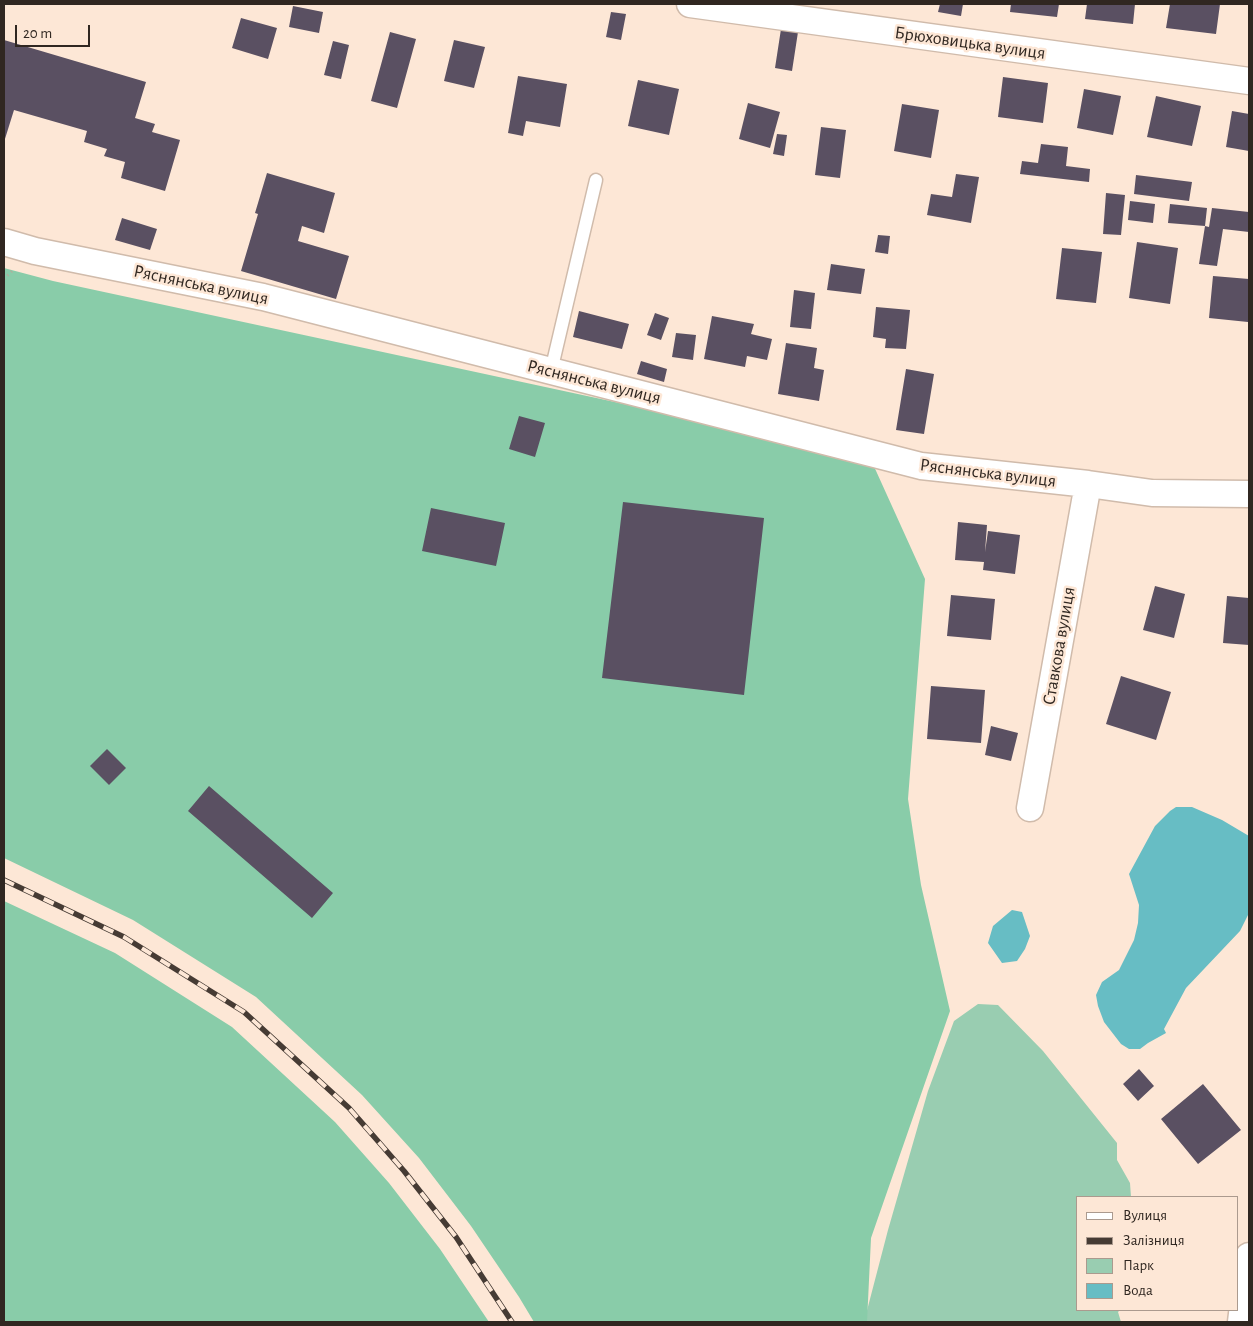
<!DOCTYPE html>
<meta charset="utf-8">
<style>
body{margin:0}
#map{position:relative;width:1253px;height:1326px;overflow:hidden;background:#fde7d6;font-family:"Alegreya Sans",sans-serif}
canvas{display:block}
.frame{position:absolute;inset:0;border:5px solid #302721;pointer-events:none}
.legend{position:absolute;left:1076px;top:1196px;width:162px;height:115px;box-sizing:border-box;background:#fde7d6;border:1px solid #ab9a8e;margin:0;padding:6px 9px;list-style:none;font-size:15px;color:#302721}
.legend li{display:flex;align-items:center;gap:10px;height:25px}
.legend b{width:25px;border:1px solid #ab9a8e}
.scale{position:absolute;left:15px;top:25px;width:75px;height:22px;box-sizing:border-box;border:2px solid #302721;border-top:0;padding-left:6px;font-size:15px;line-height:18px;white-space:nowrap;color:#302721;-webkit-text-stroke:4px #fde7d6;paint-order:stroke}
</style>
<div id="map">
<canvas width="1253" height="1326"></canvas>
<div class="frame"></div>
<ul class="legend">
<li><b style="height:6px;background:#fff"></b>Вулиця</li>
<li><b style="height:6px;background:#463b34"></b>Залізниця</li>
<li><b style="height:14px;background:#99cdb1"></b>Парк</li>
<li><b style="height:14px;background:#67bdc4"></b>Вода</li>
</ul>
<div class="scale">20 m</div>
</div>
<script>
const c = document.querySelector('canvas').getContext('2d');
c.lineJoin = 'round';
function fill(path, color) {
  c.fillStyle = color;
  c.fill(path, 'evenodd');
}
function shape(rows) {
  const path = new Path2D();
  for (const r of rows) {
    path.moveTo(r[0], r[1]);
    for (let i = 2; i < r.length; i += 2) path.lineTo(r[i], r[i + 1]);
  }
  return path;
}
function stroke(path, color, width, dash) {
  c.strokeStyle = color;
  c.lineWidth = width;
  c.lineCap = dash ? 'butt' : 'round';
  c.setLineDash(dash || []);
  c.stroke(path);
}
function label(font, color, halo, rows, align = 'center') {
  c.font = font + ' "Alegreya Sans",sans-serif';
  c.lineWidth = 5;
  c.setLineDash([]);
  c.textBaseline = 'middle';
  c.strokeStyle = halo;
  c.fillStyle = color;
  for (const [text, x, y, turn = 0] of rows) {
    c.save();
    c.translate(x, y);
    c.rotate((+turn || 0) * Math.PI / 180);
    c.textAlign = isNaN(turn) ? turn : align;
    if (halo) c.strokeText(text, 0, 0);
    c.fillText(text, 0, 0);
    c.restore();
  }
}
const green = shape([
 [978,1004,998,1005,1043,1051,1117,1143,1117,1160,1130,1183,1131,1197,1077,1197,1077,1310,1120,1310,1118,1312,1121,1322,864,1322,888,1230,928,1091,954,1021]
]);
const forest = shape([
 [4,268,53,281,666,413,872,462,925,579,908,799,921,885,950,1011,871,1238,867,1322,534,1322,519,1297,471,1226,419,1158,362,1095,256,997,133,920,4,858],
 [4,901,115,953,232,1027,335,1122,389,1183,440,1249,489,1322,4,1322]
]);
const water = shape([
 [1176,807,1192,807,1222,820,1249,836,1249,913,1240,931,1186,988,1164,1029,1166,1033,1148,1043,1140,1049,1129,1049,1121,1044,1104,1022,1098,1006,1096,995,1102,982,1119,970,1134,940,1138,923,1139,905,1129,874,1155,826,1170,811],
 [1012,910,1022,912,1030,936,1025,949,1017,961,1002,963,988,943,993,926]
]);
const building = shape([
 [940,4,963,4,961,16,938,12],
 [1011,4,1059,4,1057,17,1010,12],
 [1087,4,1135,4,1133,24,1085,19],
 [1170,4,1220,4,1216,34,1166,28],
 [293,6,323,12,319,33,289,27],
 [611,12,626,14,621,40,606,37],
 [241,18,277,28,268,59,232,48],
 [781,29,798,32,792,71,775,68],
 [390,32,416,39,397,108,371,101],
 [4,40,146,82,135,118,155,124,152,132,180,140,165,191,121,178,125,162,104,156,107,149,84,142,87,131,14,110,4,142],
 [454,40,485,47,474,88,444,81],
 [333,41,349,45,341,79,324,75],
 [518,76,567,84,560,127,526,121,523,136,508,133],
 [1003,77,1048,83,1043,123,998,117],
 [638,80,679,89,669,135,628,126],
 [1084,89,1121,96,1113,135,1077,128],
 [1156,96,1201,106,1192,146,1147,137],
 [748,103,780,112,770,148,739,139],
 [902,104,939,110,931,158,894,151],
 [1232,111,1249,114,1249,151,1226,147],
 [821,127,846,130,840,178,815,175],
 [777,134,787,135,784,156,773,154],
 [1041,144,1068,147,1066,166,1090,169,1089,182,1020,174,1022,161,1038,163],
 [267,173,335,193,324,233,302,226,298,241,349,256,336,299,241,271,258,214,255,213],
 [956,174,979,177,971,223,927,215,931,194,952,197],
 [1136,175,1192,182,1189,201,1134,194],
 [1106,193,1125,195,1121,235,1103,234],
 [1130,201,1155,204,1153,223,1128,220],
 [1170,204,1207,208,1205,226,1209,227,1212,208,1249,212,1249,232,1223,229,1217,266,1199,264,1205,226,1168,223],
 [122,218,157,229,150,250,115,240],
 [878,235,890,236,888,254,875,252],
 [1137,242,1178,248,1170,304,1129,298],
 [1062,248,1102,252,1096,303,1056,299],
 [831,264,865,269,861,294,827,290],
 [1213,276,1249,279,1248,322,1209,318],
 [794,290,815,293,811,329,790,327],
 [876,307,910,310,906,349,885,348,886,339,873,337],
 [579,311,629,324,622,349,573,337],
 [655,313,669,318,661,340,647,335],
 [712,316,754,324,751,334,772,339,767,360,747,356,745,367,704,359],
 [676,333,696,335,693,360,672,357],
 [786,343,817,348,814,368,824,370,819,401,778,394],
 [641,361,667,369,664,382,637,374],
 [906,369,934,374,924,434,896,430],
 [519,416,545,423,535,457,509,449],
 [623,502,764,518,744,695,602,678],
 [431,508,505,523,496,566,422,551],
 [958,522,987,525,985,552,988,531,1020,535,1015,574,983,570,984,562,955,560],
 [1155,586,1185,594,1174,638,1143,630],
 [951,595,995,599,991,640,947,636],
 [1227,596,1249,598,1249,645,1223,643],
 [1121,676,1171,692,1156,740,1106,724],
 [931,686,985,690,981,743,927,739],
 [991,726,1018,733,1011,761,985,755],
 [107,749,126,768,109,785,90,766],
 [209,786,333,893,312,918,188,811],
 [1139,1069,1154,1086,1138,1101,1123,1084],
 [1203,1084,1241,1130,1198,1164,1161,1119]
]);
const path = shape([
 [4,279,12,271]
]);
const service = shape([
 [551,371,596,180]
]);
const minor = shape([
 [690,4,1249,81],
 [4,242,35,251,263,297,921,466,1088,484,1152,493,1249,494],
 [1030,808,1088,484],
 [1241,1322,1249,1256]
]);
const rail = shape([
 [4,880,124,937,244,1012,349,1108,404,1171,456,1237,512,1322]
]);
const streetNames = [
 ["Брюховицька вулиця",970,43,8],
 ["Ряснянська вулиця",201,285,12],
 ["Ряснянська вулиця",594,382,14],
 ["Ряснянська вулиця",988,473,7],
 ["Ставкова вулиця",1059,646,-80]
];
fill(green, '#99cdb1');
fill(forest, '#89cca9');
fill(water, '#67bdc4');
fill(building, '#5a5062');
stroke(service, '#d0bbab', 15);
stroke(minor, '#d0bbab', 29);
stroke(path, '#b9a79a', 3, [1, 4]);
stroke(service, '#fff', 12);
stroke(minor, '#fff', 26);
stroke(rail, '#463b34', 5.5);
stroke(rail, '#fde7d6', 4, [11]);
label('18px', '#302721', '#fde7d6', streetNames);
</script>
